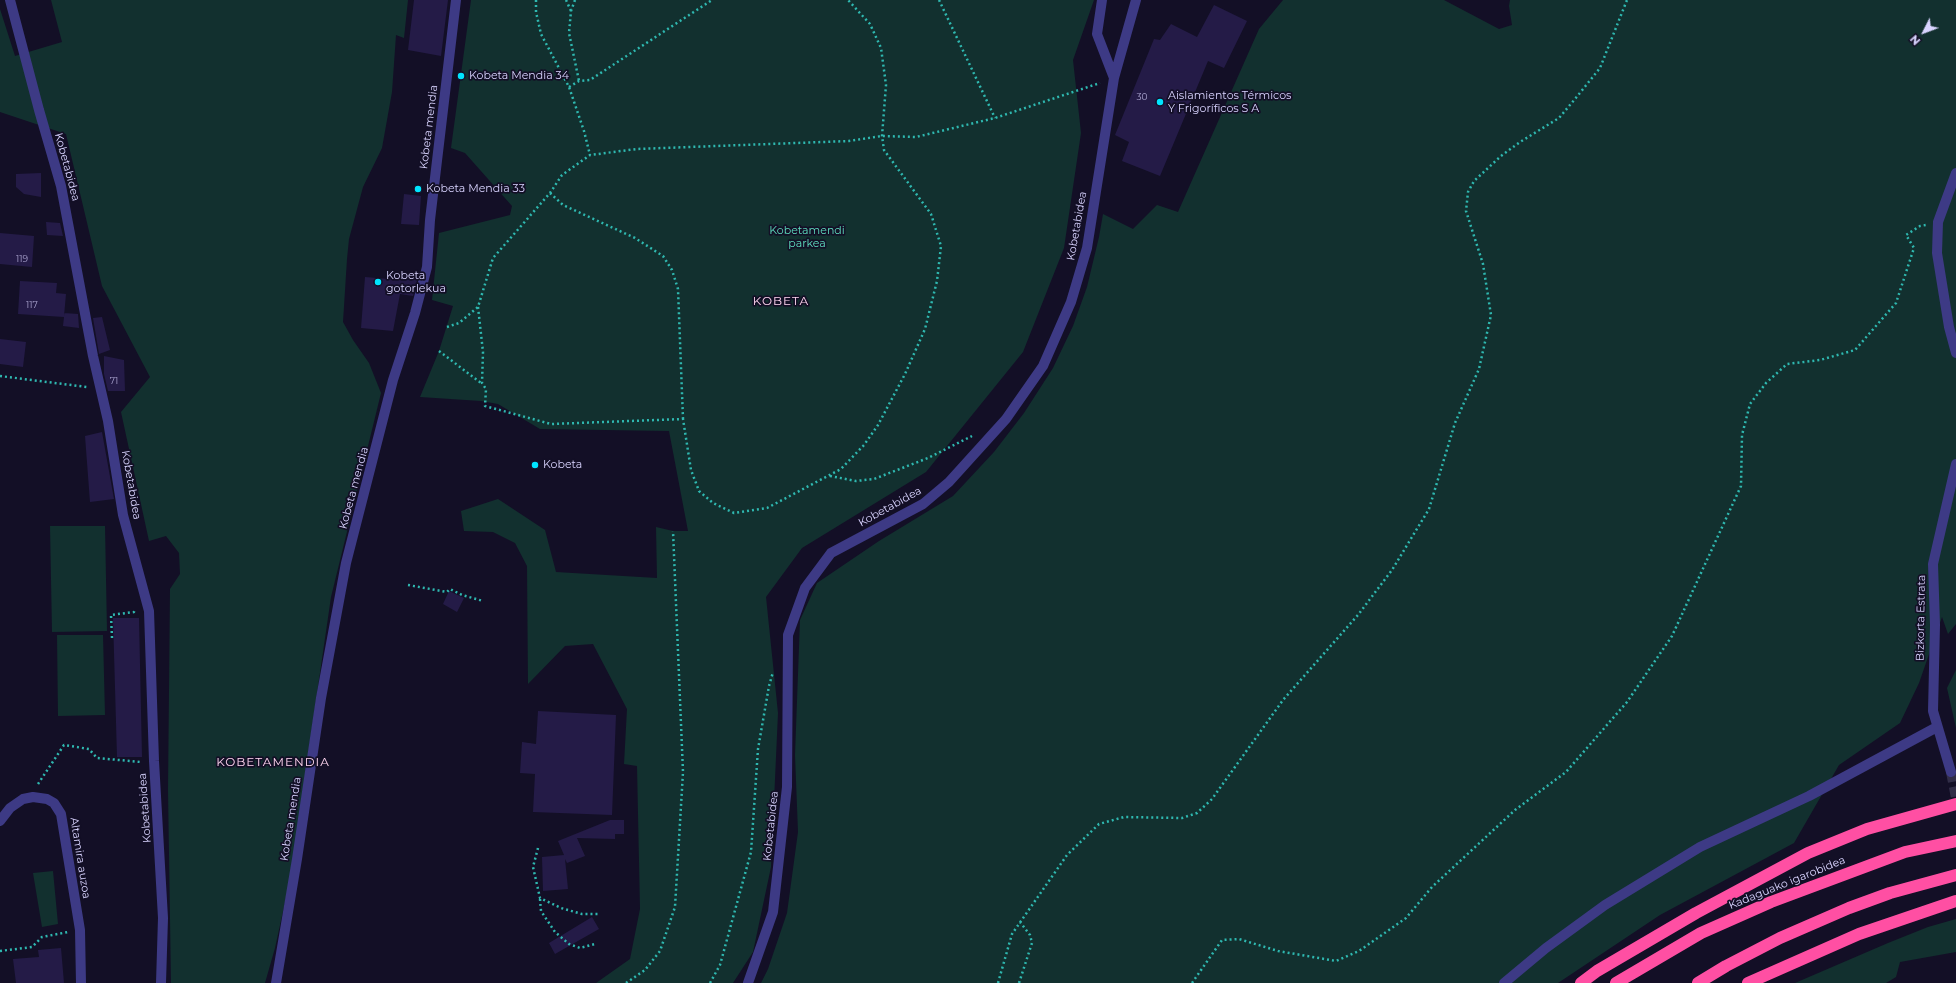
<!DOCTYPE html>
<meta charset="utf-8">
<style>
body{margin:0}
#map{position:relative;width:1956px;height:983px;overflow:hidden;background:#130f26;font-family:Montserrat,sans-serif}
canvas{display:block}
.north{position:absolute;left:1904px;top:12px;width:40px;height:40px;-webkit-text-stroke:3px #130f26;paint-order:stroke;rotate:228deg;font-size:11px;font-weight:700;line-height:16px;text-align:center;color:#d9d4ff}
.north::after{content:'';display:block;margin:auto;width:14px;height:18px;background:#d9d4ff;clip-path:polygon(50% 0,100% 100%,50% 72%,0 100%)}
</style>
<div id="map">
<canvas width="1956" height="983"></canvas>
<div class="north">N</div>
</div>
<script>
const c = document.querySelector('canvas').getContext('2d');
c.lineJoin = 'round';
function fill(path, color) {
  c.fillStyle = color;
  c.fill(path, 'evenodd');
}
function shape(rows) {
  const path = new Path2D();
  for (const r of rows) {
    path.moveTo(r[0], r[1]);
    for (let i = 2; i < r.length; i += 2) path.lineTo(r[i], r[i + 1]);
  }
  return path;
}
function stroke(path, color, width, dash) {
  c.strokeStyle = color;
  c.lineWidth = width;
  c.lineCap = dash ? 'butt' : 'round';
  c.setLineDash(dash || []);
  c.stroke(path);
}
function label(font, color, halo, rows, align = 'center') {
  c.font = font + ' Montserrat,sans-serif';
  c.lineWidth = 3.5;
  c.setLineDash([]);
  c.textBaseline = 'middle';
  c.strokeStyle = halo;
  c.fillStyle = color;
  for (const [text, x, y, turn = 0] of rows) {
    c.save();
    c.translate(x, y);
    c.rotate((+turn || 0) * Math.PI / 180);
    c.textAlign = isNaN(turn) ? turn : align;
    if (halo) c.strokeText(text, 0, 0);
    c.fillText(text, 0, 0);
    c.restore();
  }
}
const green = shape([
 [51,0,408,0,404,38,396,35,392,92,382,148,363,187,349,239,347,259,343,322,353,340,369,363,381,393,331,597,290,879,275,948,265,983,171,983,168,790,170,589,180,574,179,553,166,536,149,541,121,412,150,377,102,286,66,134,0,112,0,9,15,56,62,42],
 [471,0,1094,0,1073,60,1081,133,1064,248,1023,352,926,472,802,548,766,597,778,713,771,867,753,952,733,983,596,983,630,959,640,909,637,766,624,764,627,709,593,644,565,646,528,684,527,566,515,543,493,532,464,531,461,511,498,499,545,530,556,572,657,578,656,527,673,531,688,531,669,431,540,429,498,404,481,401,420,397,439,351,453,306,432,300,439,233,510,215,512,206,465,153,451,148],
 [1283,0,1444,0,1499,29,1512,25,1509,6,1510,0,1956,0,1956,624,1948,634,1942,617,1919,683,1900,723,1839,765,1794,843,1660,915,1558,983,761,983,768,969,787,913,798,832,795,755,800,620,817,583,879,541,953,496,994,452,1024,413,1053,368,1073,326,1087,287,1099,237,1103,214,1133,229,1157,205,1178,212,1259,29],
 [50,526,105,526,107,631,52,632],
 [57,635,103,635,105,715,58,716],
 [1956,670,1956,728,1947,688],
 [53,871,58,924,42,927,33,873],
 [1956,919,1956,952,1900,962,1896,977,1886,983,1795,983,1888,943,1928,927]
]);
const building = shape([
 [414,0,448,0,441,56,408,50],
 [1214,5,1247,21,1224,68,1208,61,1160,176,1122,161,1129,142,1115,135,1154,39,1160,40,1171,24,1197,37],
 [41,173,41,197,24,194,16,187,16,174],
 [404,194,421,196,419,225,401,224],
 [46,222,60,223,63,236,47,235],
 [0,233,34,236,32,267,0,264],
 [404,273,418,277,413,296,400,294,393,331,361,328,365,277,400,280],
 [20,281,57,283,56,293,66,294,64,316,64,313,78,314,79,328,63,326,64,317,18,314],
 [102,317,110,350,99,354,93,318],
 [0,339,26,342,23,367,0,364],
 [104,356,124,360,125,391,108,391,104,374],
 [102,432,114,499,90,502,85,436],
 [449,591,464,598,457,612,443,604],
 [113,618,139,618,142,757,117,757],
 [538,711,616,715,612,815,533,812,535,774,520,773,522,742,536,744],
 [610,820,624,820,624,834,615,834,615,839,577,838,585,856,567,863,565,859,568,889,543,891,542,857,564,855,558,841],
 [592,917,599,929,555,954,549,943],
 [61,948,64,983,16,983,13,959,39,957,38,950]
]);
const minorTunnel = shape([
 [1951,772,1956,798]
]);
const path = shape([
 [536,0,536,12,541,34,569,87,584,131,590,155],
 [566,0,571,11],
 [575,0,571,11,569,33,579,81],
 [939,0,995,118],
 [569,87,579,81,590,80,712,0],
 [550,193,563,205,635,238,663,256,672,270,678,289,683,419],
 [478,307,483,352,482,383,486,389,485,406,551,424,683,419,691,470,699,491,713,503,734,513,767,508,841,469,864,445,878,425,905,374,925,329,937,281,941,246,931,214,884,150,882,136,886,85,881,48,870,24,848,0],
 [447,327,459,323,478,307,493,258,550,193,562,175,590,155,637,149,849,141,882,136,916,137,995,118,1100,83],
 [439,351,481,383],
 [0,376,87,387],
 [830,476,856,481,874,479,928,458,972,436],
 [408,585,447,592,450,589,462,595,483,601],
 [112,638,111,615,134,612,134,611],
 [38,784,64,745,89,749,97,758,141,762],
 [538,848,533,867,540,898,561,908,582,914,600,914],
 [540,899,541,911,555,932,569,944,580,948,595,944],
 [0,951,32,947,42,937,68,932],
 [626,983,645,970,660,951,675,907,683,772,673,531],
 [710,983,720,965,751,852,758,749,769,686,773,672],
 [998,983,1012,934,1067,855,1099,824,1124,817,1182,818,1197,813,1212,799,1283,700,1358,615,1392,570,1429,509,1455,423,1479,369,1491,315,1483,264,1466,211,1468,192,1474,181,1501,156,1520,142,1559,118,1575,99,1600,68,1627,0],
 [1019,983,1032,943,1030,935,1020,922],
 [1192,983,1222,940,1239,939,1278,951,1336,961,1359,951,1406,918,1432,887,1515,810,1566,772,1627,702,1672,636,1741,486,1742,435,1750,404,1766,383,1787,364,1820,360,1855,350,1896,303,1914,248,1906,235,1920,226,1926,225]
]);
const minor = shape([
 [10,0,39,110,61,186,93,356,108,421,123,515,149,611,154,761,163,918,161,983],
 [1102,0,1097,34,1114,78],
 [1956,173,1938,222,1937,253,1949,327,1956,353],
 [1951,772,1933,711,1935,625,1933,564,1956,464],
 [0,821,10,808,23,799,33,797,47,799,54,803,61,814,80,930,81,983],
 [276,983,297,859,321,698,346,563,393,380,415,313,427,267,430,220,456,0],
 [748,983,773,912,787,787,788,635,805,588,831,553,923,504,949,482,1006,419,1043,366,1071,302,1087,248,1114,78,1136,0],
 [1504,983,1546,948,1605,905,1700,847,1809,796,1937,727]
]);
const highway = shape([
 [1581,983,1597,971,1696,913,1808,853,1867,829,1956,804],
 [1616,983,1701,933,1771,902,1905,852,1956,841],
 [1698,983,1726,966,1780,938,1849,908,1890,893,1956,875],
 [1748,983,1859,934,1956,901]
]);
const markers = [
 [461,76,4,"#00e5ff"],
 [1160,102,4,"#00e5ff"],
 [418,189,4,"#00e5ff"],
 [378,282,4,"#00e5ff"],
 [535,465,4,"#00e5ff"]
];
const numberNames = [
 ["30",1142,97],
 ["119",22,259],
 ["117",32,305],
 ["71",114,381]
];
const poiNames = [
 ["Kobeta Mendia 34",469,76],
 ["Aislamientos Térmicos",1168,96],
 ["Y Frigoríficos S A",1168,109],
 ["Kobeta Mendia 33",426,189],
 ["Kobeta",386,276],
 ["gotorlekua",386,289],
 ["Kobeta",543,465]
];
const streetNames = [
 ["Kobeta mendia",429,127,-83],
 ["Kobetabidea",67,167,75],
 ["Kobetabidea",1077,226,-80],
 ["Kobetabidea",131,485,80],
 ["Kobeta mendia",354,488,-75],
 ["Kobetabidea",890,507,-29],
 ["Bizkorta Estrata",1921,618,-89],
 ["Kobetabidea",145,808,-94],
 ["Kobeta mendia",291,819,-81],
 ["Kobetabidea",771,826,-84],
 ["Altamira auzoa",80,858,81],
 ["Kadaguako igarobidea",1787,883,-22]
];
const parkNames = [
 ["Kobetamendi",807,231],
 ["parkea",807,244]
];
const neighbourhoodNames = [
 ["KOBETA",781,301],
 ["KOBETAMENDIA",273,762]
];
fill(green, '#12302f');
fill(building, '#241b47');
stroke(minorTunnel, '#312d47', 10, [10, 5]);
stroke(path, '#2fb8b0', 2.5, [2, 3]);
stroke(minor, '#3d3a85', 10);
stroke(highway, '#ff4fa3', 12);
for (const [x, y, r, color] of markers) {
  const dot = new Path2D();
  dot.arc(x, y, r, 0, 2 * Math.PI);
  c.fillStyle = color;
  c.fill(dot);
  stroke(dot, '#130f26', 1.5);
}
label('9px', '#aca6d1', null, numberNames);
label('11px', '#d9d4ff', '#130f26', poiNames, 'left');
label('11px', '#d9d4ff', '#130f26', streetNames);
label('11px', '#5fe0c0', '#130f26', parkNames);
c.letterSpacing = '1px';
label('12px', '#ffd6f0', '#130f26', neighbourhoodNames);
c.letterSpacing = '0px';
</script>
